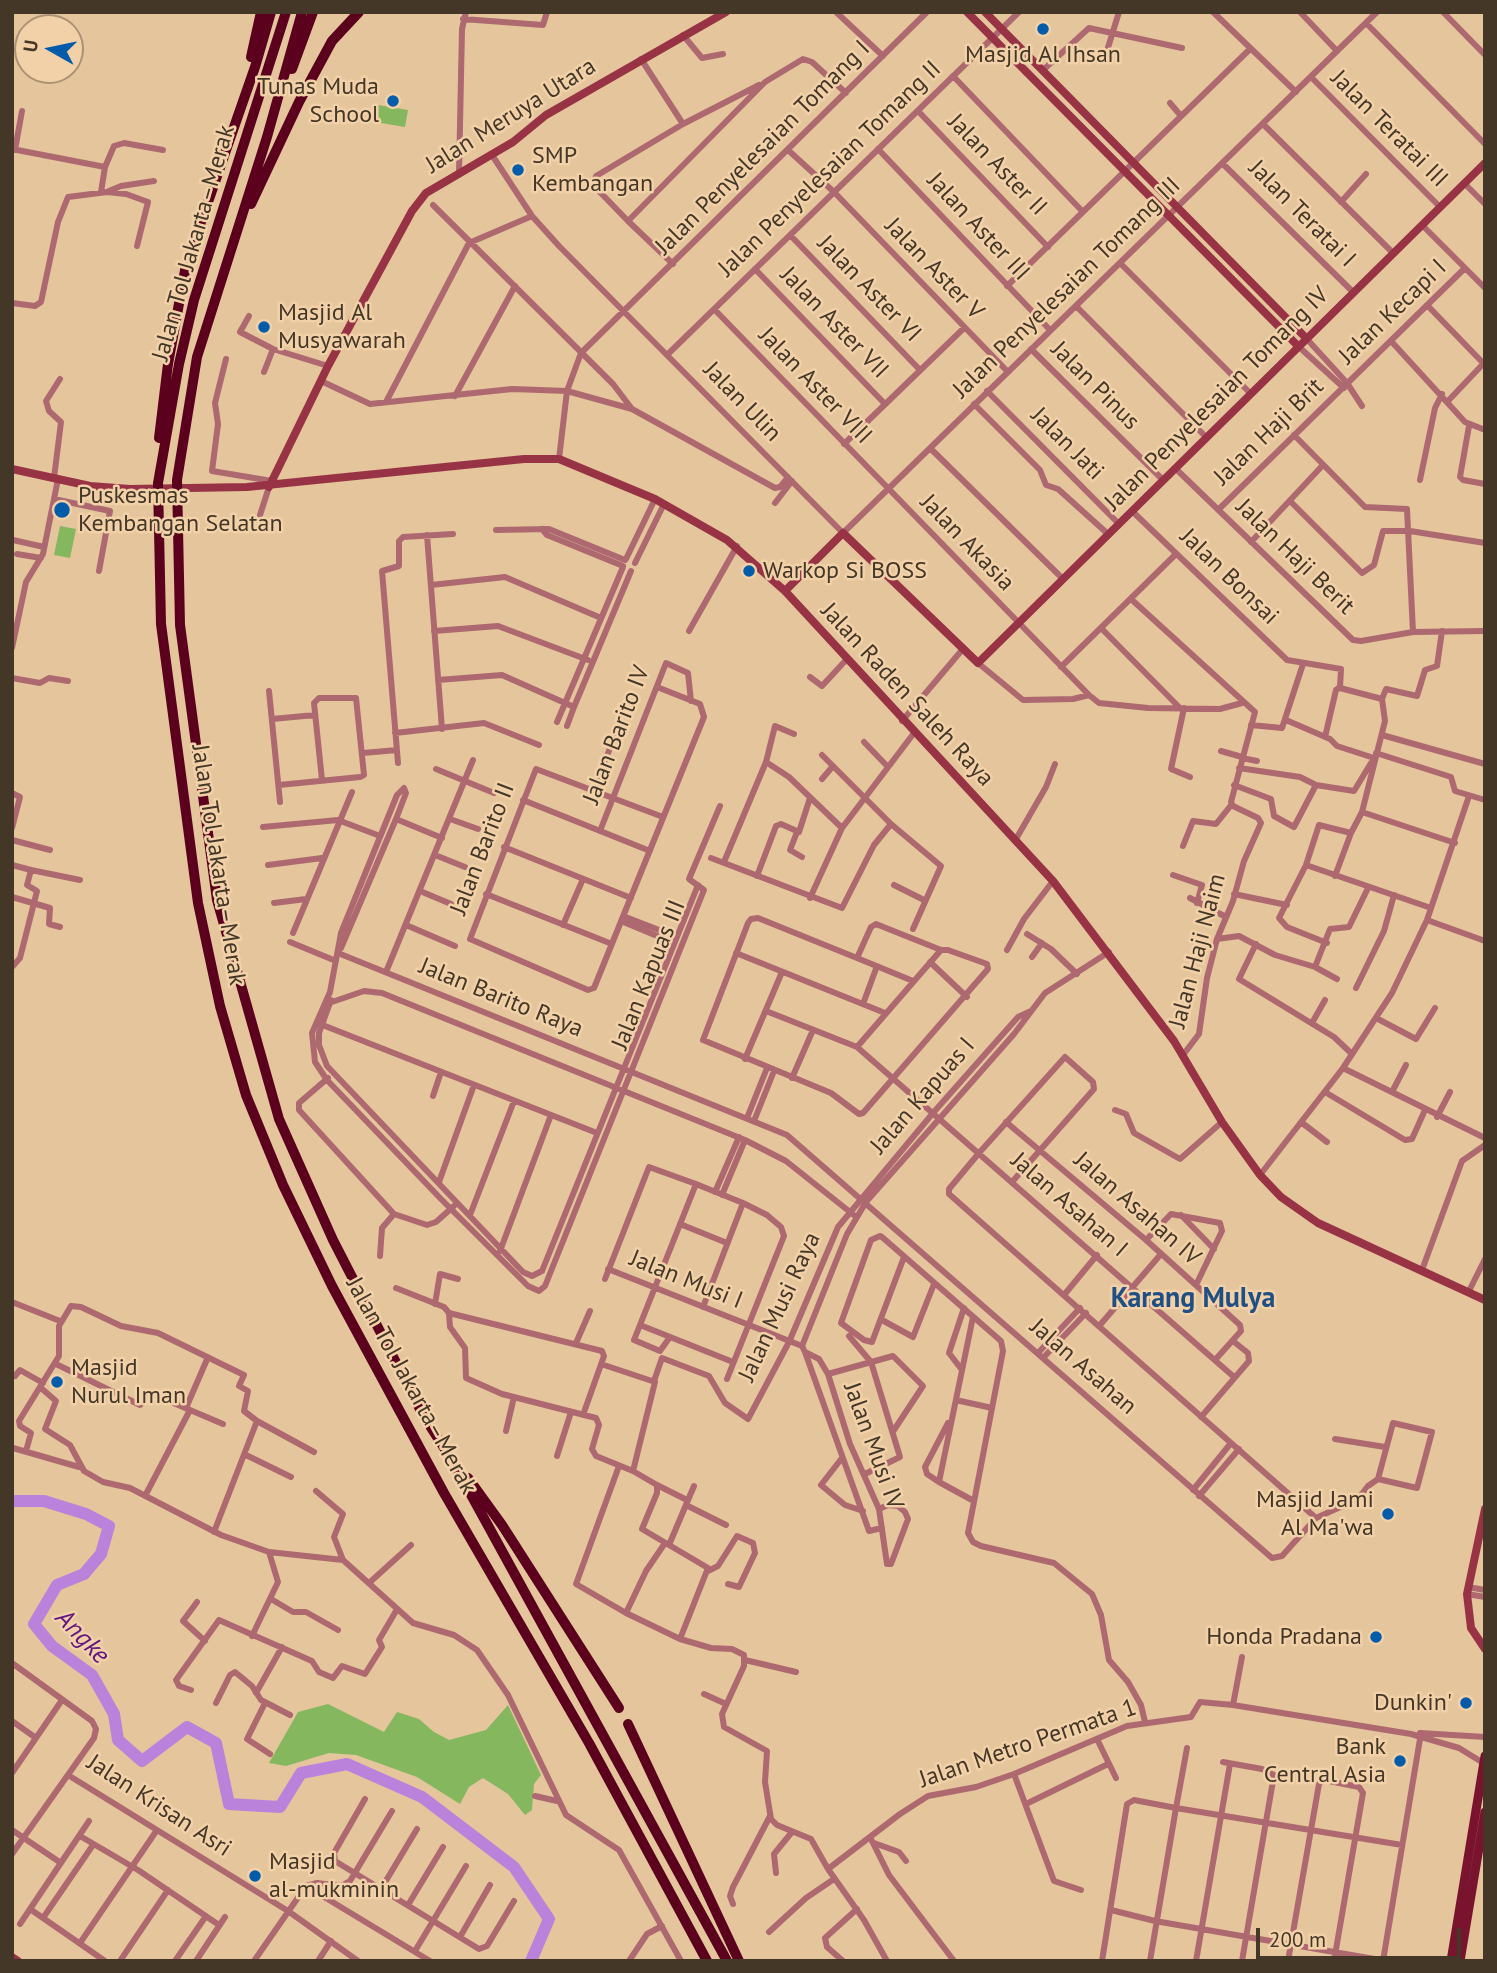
<!DOCTYPE html>
<meta charset="utf-8">
<style>
body{margin:0}
#map{position:relative;width:1497px;height:1973px;overflow:hidden;background:#e5c59c;font-family:"PT Sans",sans-serif}
canvas{display:block}
.frame{position:absolute;inset:0;border:14px solid #443727;pointer-events:none}
.north{position:absolute;left:14px;top:14px;width:70px;height:70px;box-sizing:border-box;background:#f2d1a9;border:2px solid #ac9375;border-radius:50%;rotate:279deg;font-size:19px;font-weight:700;line-height:28px;text-align:center;color:#443727}
.north::after{content:'';display:block;margin:auto;width:24px;height:32px;background:#035caa;clip-path:polygon(50% 0,100% 100%,50% 72%,0 100%)}
.scale{position:absolute;left:1256px;top:1928px;width:205px;height:32px;box-sizing:border-box;border:4px solid #443727;border-top:0;padding-left:9px;font-size:21px;line-height:24px;white-space:nowrap;color:#443727;-webkit-text-stroke:5px #f2d1a9;paint-order:stroke}
</style>
<div id="map">
<canvas width="1497" height="1973"></canvas>
<div class="frame"></div>
<div class="north">U</div>
<div class="scale">200 m</div>
</div>
<script>
const c = document.querySelector('canvas').getContext('2d');
c.lineJoin = 'round';
function fill(path, color) {
  c.fillStyle = color;
  c.fill(path, 'evenodd');
}
function shape(rows) {
  const path = new Path2D();
  for (const r of rows) {
    path.moveTo(r[0], r[1]);
    for (let i = 2; i < r.length; i += 2) path.lineTo(r[i], r[i + 1]);
  }
  return path;
}
function stroke(path, color, width, dash) {
  c.strokeStyle = color;
  c.lineWidth = width;
  c.lineCap = dash ? 'butt' : 'round';
  c.setLineDash(dash || []);
  c.stroke(path);
}
function label(font, color, halo, rows, align = 'center') {
  c.font = font + ' "PT Sans",sans-serif';
  c.lineWidth = 5;
  c.setLineDash([]);
  c.textBaseline = 'middle';
  c.strokeStyle = halo;
  c.fillStyle = color;
  for (const [text, x, y, turn = 0] of rows) {
    c.save();
    c.translate(x, y);
    c.rotate((+turn || 0) * Math.PI / 180);
    c.textAlign = isNaN(turn) ? turn : align;
    if (halo) c.strokeText(text, 0, 0);
    c.fillText(text, 0, 0);
    c.restore();
  }
}
const green = shape([
 [378,105,408,110,405,127,375,122],
 [60,526,76,529,70,558,54,555],
 [328,1704,384,1732,397,1712,419,1719,434,1732,449,1740,486,1730,508,1705,541,1775,534,1784,532,1810,525,1815,508,1794,483,1778,469,1787,460,1804,417,1777,356,1755,329,1753,286,1766,269,1763,298,1712]
]);
const river = shape([
 [12,1501,44,1501,86,1514,109,1526,101,1554,84,1574,57,1585,34,1624,52,1646,92,1675,114,1714,118,1740,142,1761,187,1727,216,1743,229,1804,280,1807,301,1773,347,1764,422,1797,514,1867,549,1919,531,1961]
]);
const street = shape([
 [836,12,883,56],
 [1213,12,1296,92],
 [1300,12,1337,51],
 [1443,12,1485,55],
 [463,19,543,25,547,12],
 [1366,23,1485,144],
 [683,35,702,58,723,54],
 [1106,54,1119,12],
 [641,59,683,124],
 [1042,71,1089,28,1182,48],
 [953,76,1083,212],
 [1311,77,1440,207],
 [1170,103,1181,116],
 [918,111,1048,247],
 [1263,124,1393,253],
 [12,149,105,167],
 [878,149,1050,330],
 [15,150,22,111],
 [788,150,834,192,1007,371],
 [492,155,532,216,559,246,843,533,1377,12],
 [1223,164,1353,292],
 [459,173,462,29,466,12],
 [1464,183,1485,204],
 [109,191,121,186,154,181],
 [101,192,105,167,114,146,124,143,163,150],
 [1341,202,1366,174],
 [433,205,613,384,632,409],
 [628,221,596,188,594,183,596,176,683,124,759,85],
 [1422,225,1485,288],
 [790,235,920,370],
 [1120,263,1250,393],
 [673,264,628,221,765,82,803,59,812,62,846,93],
 [755,269,885,404],
 [1007,286,1250,49],
 [12,303,35,306,41,302,58,222,68,197,107,192,126,194,148,202,137,246],
 [1427,305,1485,365],
 [1076,306,1206,437],
 [714,309,1089,695,1099,703,1148,708,1220,709,1242,703],
 [249,316,240,332,273,349,328,366],
 [1306,338,1347,383,1362,406],
 [1391,341,1465,422,1485,430],
 [1298,346,1344,388],
 [1031,349,1163,480],
 [668,354,1019,12],
 [226,359,215,403,218,424,212,471,272,481],
 [264,372,273,349],
 [321,381,370,404,512,389,567,391,632,409,775,488,780,487,788,477],
 [987,391,1119,524],
 [455,396,515,286],
 [1448,401,1483,364],
 [386,402,469,243,532,216],
 [974,404,1040,470,1046,485,1058,489,1108,534],
 [1469,426,1460,477,1463,480,1485,484],
 [1294,435,1365,507,1407,509,1413,632],
 [844,444,964,328],
 [930,448,1063,579],
 [559,459,567,391,581,353,927,12],
 [1175,468,1353,640,1361,641,1413,632,1485,631],
 [54,478,61,422,49,411,46,401,60,379],
 [1420,480,1435,408,1442,394],
 [54,499,110,511,99,571],
 [1290,501,1362,573,1374,565,1383,531,1410,531,1485,543],
 [775,503,792,481],
 [1218,510,1465,268],
 [1132,511,1287,660,1341,669,1340,688,1382,699],
 [260,515,269,487],
 [542,529,547,535,623,566],
 [496,530,549,529,625,560],
 [427,535,442,729],
 [13,540,44,547],
 [1251,542,1323,465],
 [17,554,41,558],
 [626,559,655,499],
 [635,563,664,504],
 [431,585,505,577,601,618],
 [1131,599,1255,712,1231,802,1233,806,1258,818,1261,823,1244,861,1233,901,1217,939,1207,978,1199,1034,1183,1055],
 [1101,628,1179,707],
 [434,631,498,626,588,660],
 [689,631,737,546],
 [12,648,26,582,43,554,58,479],
 [978,663,1023,700,1073,699,1089,695],
 [1061,667,1176,554],
 [810,677,822,686,846,660],
 [12,678,40,683,49,678,68,681],
 [438,680,502,675,574,707,631,571],
 [657,687,700,704,704,717,594,988,588,990,470,939,536,769,663,817],
 [269,691,280,802],
 [1184,708,1171,769,1190,777],
 [272,719,315,715],
 [1286,720,1330,739,1337,746,1374,758],
 [902,721,962,650],
 [557,722,623,567],
 [1251,725,1282,728,1303,664],
 [567,726,574,707],
 [395,733,484,723,539,745],
 [1382,735,1485,764],
 [1325,737,1336,690,1340,687],
 [864,742,888,767],
 [1221,751,1242,757],
 [363,753,397,750],
 [1376,753,1451,777,1455,791,1485,800],
 [822,755,891,824,941,866,913,929],
 [1242,758,1257,761],
 [766,762,789,777,842,828],
 [398,763,382,571,399,566,399,541,403,537,453,534],
 [1239,768,1300,777,1316,785],
 [436,769,494,793],
 [822,779,833,766],
 [279,785,360,777,364,775,356,698,319,698,314,703,322,780],
 [1234,785,1271,799,1274,816,1294,827,1316,785,1354,791,1371,763],
 [404,788,397,795,341,933,330,992,312,1033,315,1062,327,1080,441,1199,528,1286,539,1291,545,1286,704,890,689,879,720,806],
 [594,790,618,727],
 [12,793,20,797,12,828],
 [523,800,650,851],
 [1362,812,1455,843],
 [396,819,442,838],
 [450,819,478,829],
 [263,827,338,820,380,836],
 [600,831,666,663,688,673,691,701],
 [797,832,790,850,802,857],
 [1016,839,1046,787,1055,764],
 [12,840,50,850],
 [1183,846,1193,821,1216,824,1232,804],
 [504,847,631,898],
 [435,855,465,867],
 [711,858,842,908,874,845,891,824],
 [724,862,766,762,775,726,794,734],
 [12,865,31,870,27,885,37,891,20,958,12,967],
 [268,865,322,858],
 [1306,865,1431,908],
 [31,870,80,880],
 [1173,875,1202,885,1197,903],
 [757,876,776,826,781,824,799,832,810,798],
 [1335,876,1351,833,1362,812,1385,721,1382,699,1386,689,1417,696,1425,670,1437,666,1442,631],
 [894,885,924,900],
 [420,891,451,904],
 [486,894,612,944],
 [1234,894,1287,905],
 [12,897,50,908,49,924,60,927],
 [810,898,842,828,914,733],
 [1190,898,1226,917],
 [274,903,306,899],
 [623,916,677,937],
 [758,918,857,958,871,927,876,924,941,950,948,950,987,964,988,969,863,1113,859,1114,831,1093,703,1040,748,923,751,919,758,918],
 [1427,920,1485,941],
 [621,921,674,943],
 [406,925,455,946],
 [563,925,583,879],
 [293,933,352,792],
 [1027,934,1051,949,1077,974],
 [1217,939,1239,936,1275,955,1315,967,1337,979],
 [290,942,336,961],
 [1327,943,1287,927,1279,918,1306,865,1319,825,1351,833],
 [1256,944,1239,979,1334,1037,1352,1054],
 [341,948,396,819,406,793,404,788],
 [1007,950,1024,919,1053,881],
 [338,953,787,1135,1272,1558,1282,1556,1316,1518,1358,1499,1368,1486,1378,1479,1393,1423,1432,1432,1417,1488,1378,1479],
 [736,953,885,1013],
 [1032,957,1042,943],
 [857,958,913,981],
 [930,962,967,997],
 [1315,967,1330,929,1349,927,1368,888],
 [386,972,473,760],
 [1356,988,1384,931,1394,895],
 [331,1000,319,1033,319,1045,327,1066,523,1272,532,1276,542,1271],
 [332,1002,364,991,382,993,745,1140,786,1161,855,1216],
 [863,1004,877,966],
 [766,1011,857,1047,1234,1377],
 [1378,1019,1416,1039,1435,1008],
 [1312,1023,1325,1000],
 [320,1024,597,1133],
 [857,1047,941,950],
 [745,1059,782,972],
 [1343,1068,1485,1138],
 [328,1078,299,1103,299,1110,394,1214,427,1225,436,1222,454,1206],
 [792,1078,813,1030],
 [1325,1092,1405,1140,1412,1139,1425,1110],
 [1392,1092,1406,1065],
 [433,1096,441,1072],
 [1115,1110,1126,1114,1134,1133,1180,1159,1222,1122],
 [1437,1117,1450,1092],
 [747,1118,767,1068],
 [754,1121,774,1071],
 [1006,1122,1146,1240,1240,1325,1241,1331,1215,1360],
 [1301,1122,1327,1142],
 [1260,1175,1343,1068,1392,993,1427,920,1469,796],
 [439,1182,474,1085],
 [1012,1182,1094,1089,1093,1082,1065,1057,979,1153,949,1189,949,1194,1316,1518],
 [696,1184,743,1203],
 [715,1192,739,1137],
 [722,1195,745,1140],
 [470,1215,514,1101],
 [1181,1215,1214,1249],
 [680,1224,727,1243],
 [1146,1240,1171,1214,1220,1223,1222,1231,1196,1285],
 [500,1251,551,1115],
 [380,1256,382,1228,394,1214],
 [904,1257,872,1342,864,1340,841,1323,871,1240,880,1236,882,1237,1001,1341,1003,1351,968,1533,973,1542,981,1546,1054,1563,1092,1594,1101,1615,1109,1660,1128,1682,1141,1705,1145,1722],
 [608,1269,802,1346,805,1352,819,1359,828,1374,850,1444,879,1509,887,1564],
 [1422,1270,1462,1161,1485,1145],
 [542,1271,698,885],
 [605,1279,649,1167,696,1184,634,1340,660,1351,670,1337],
 [396,1288,444,1307,449,1313,450,1327,465,1348,466,1378,502,1394,596,1418,599,1425,592,1449,596,1456,633,1471,657,1485,657,1493,642,1529,708,1568,680,1639],
 [1469,1291,1485,1259],
 [1064,1295,1097,1255],
 [12,1302,60,1321],
 [435,1304,440,1274,458,1279],
 [703,1307,743,1203,767,1215,781,1227,784,1236,727,1379],
 [449,1313,602,1351,604,1356,583,1415],
 [882,1320,913,1337,934,1284],
 [640,1325,733,1362],
 [1100,1325,1161,1254],
 [849,1336,871,1362,900,1457,865,1474],
 [576,1343,590,1311],
 [802,1346,847,1234,866,1202,1014,1034,1045,993,1109,952],
 [805,1352,869,1531,882,1528],
 [1038,1353,1080,1308],
 [1043,1358,1086,1313],
 [56,1364,140,1405,150,1393,223,1424],
 [601,1364,655,1382,633,1471],
 [962,1370,949,1353,964,1308],
 [828,1374,893,1356,923,1386,894,1430],
 [15,1376,20,1370,43,1383],
 [654,1381,662,1358,709,1376,725,1403,748,1419,789,1342,838,1227,933,1113,1018,1017,1031,1011],
 [41,1388,56,1401,45,1429,70,1445,84,1471,103,1482,130,1488,221,1535,269,1552,343,1560,413,1623,454,1635,477,1650,508,1695,566,1815,619,1850,681,1961],
 [956,1400,992,1408],
 [186,1408,208,1357],
 [1201,1417,1249,1361,1248,1353,1233,1341],
 [506,1431,514,1397],
 [1335,1439,1385,1447],
 [13,1448,79,1467],
 [26,1451,31,1433,20,1426,19,1421,59,1356,59,1326,71,1306,81,1307,121,1326,158,1333,244,1375,239,1386,248,1391,244,1411,257,1421],
 [246,1455,291,1477],
 [557,1456,571,1412],
 [842,1458,821,1485,845,1505,863,1511],
 [619,1466,576,1584,626,1613,680,1639,711,1648,732,1649,744,1655,744,1666,722,1714,724,1727,767,1751,765,1782,771,1819,777,1825,811,1839,828,1869],
 [939,1482,927,1474,925,1467,948,1423],
 [657,1485,687,1500],
 [1193,1490,1231,1443],
 [316,1491,343,1514,334,1537,343,1560],
 [145,1496,190,1410],
 [1199,1496,1239,1449],
 [972,1500,939,1482,973,1317],
 [686,1505,726,1525],
 [879,1509,888,1505,898,1506,905,1512,908,1519,891,1564,887,1564],
 [214,1532,257,1421,314,1452],
 [669,1545,694,1486],
 [708,1571,718,1566,737,1536,753,1543,755,1553,739,1587,728,1584],
 [369,1583,411,1545],
 [1468,1587,1485,1590],
 [1467,1594,1485,1597],
 [271,1599,293,1612,306,1612,338,1630],
 [197,1602,183,1621,205,1641],
 [626,1613,646,1571,665,1543],
 [252,1636,278,1582,269,1552],
 [745,1660,796,1672],
 [12,1663,92,1721,96,1729,94,1738,12,1854],
 [191,1690,179,1686,176,1680,219,1620,312,1661,319,1672,333,1678,342,1666,365,1674,382,1647,379,1640,396,1611],
 [256,1693,282,1647],
 [704,1694,726,1704],
 [216,1703,230,1675,235,1672,252,1686,261,1700,290,1715],
 [265,1703,247,1739,270,1754],
 [1233,1705,1242,1657],
 [12,1721,36,1738],
 [1420,1733,1485,1737],
 [1097,1739,1116,1778],
 [1223,1762,1262,1769,1274,1775,1242,1961],
 [12,1773,62,1700],
 [1014,1774,1054,1881,1081,1890],
 [68,1775,288,1911,358,1961],
 [535,1796,557,1801],
 [365,1799,334,1853,335,1861,479,1949,487,1946,514,1901],
 [1026,1804,1108,1764],
 [12,1830,61,1863],
 [80,1836,138,1870,219,1925],
 [870,1837,889,1875,954,1961],
 [874,1843,899,1852,906,1861],
 [776,1873,774,1854,792,1832],
 [306,1886,430,1961],
 [381,1889,417,1829],
 [733,1904,730,1896,733,1887,770,1816],
 [408,1905,443,1847],
 [30,1909,105,1961],
 [1111,1910,1155,1921,1386,1961],
 [43,1918,93,1845],
 [20,1924,89,1821],
 [769,1932,806,1898,834,1879],
 [460,1937,490,1885],
 [80,1943,157,1830],
 [415,1951,466,1866],
 [120,1961,168,1890],
 [175,1961,206,1916],
 [196,1961,225,1917],
 [254,1961,306,1886,317,1883,341,1886,350,1881,392,1811],
 [318,1961,331,1941],
 [629,1961,647,1934,662,1926],
 [843,1961,827,1947,825,1938,857,1909],
 [887,1961,864,1920,828,1869,900,1814,928,1796,976,1787,1014,1774,1127,1726,1191,1717,1200,1702,1233,1705,1411,1734,1459,1748,1485,1764],
 [1102,1961,1127,1804,1134,1800,1176,1808,1187,1748],
 [1150,1961,1176,1808,1402,1845],
 [1196,1961,1230,1764],
 [1288,1961,1319,1784,1324,1780,1359,1787,1363,1793,1334,1961],
 [1383,1961,1421,1733]
]);
const secondary = shape([
 [967,12,1298,346],
 [985,12,1306,338],
 [12,469,90,486,130,489,247,487,524,459,559,459,655,499,727,540,785,591,1053,881,1174,1041,1222,1122,1260,1175,1281,1197,1318,1223,1485,1300],
 [269,487,328,366,412,211,426,193,513,142,546,115,726,12],
 [785,591,843,533,978,663,1485,163],
 [1485,1509,1467,1594,1471,1628,1485,1649],
 [12,1957,18,1961]
]);
const primary = shape([
 [1451,1961,1485,1756],
 [1460,1961,1485,1812]
]);
const highway = shape([
 [286,12,194,300,179,364,158,483,161,624,198,903,220,1006,246,1095,283,1185,332,1286,444,1493,589,1743,707,1961],
 [302,12,267,137,197,357,177,480,180,625,217,900,279,1119,333,1240,423,1415,452,1460,727,1961],
 [251,57,261,12],
 [292,69,313,12],
 [251,204,299,102,332,41,359,12],
 [159,438,168,364,186,265,255,67,271,12],
 [468,1478,502,1525,619,1708],
 [628,1724,739,1961]
]);
const markers = [
 [1043,29,7,"#035caa"],
 [393,101,7,"#035caa"],
 [518,170,7,"#035caa"],
 [264,327,7,"#035caa"],
 [62,510,9,"#035caa"],
 [749,571,7,"#035caa"],
 [57,1382,7,"#035caa"],
 [1388,1514,7,"#035caa"],
 [1376,1637,7,"#035caa"],
 [1466,1703,7,"#035caa"],
 [1400,1761,7,"#035caa"],
 [255,1876,7,"#035caa"]
];
const poiNames = [
 ["Masjid Al Ihsan",1043,55,"center"],
 ["Tunas Muda",379,87,"right"],
 ["School",379,115,"right"],
 ["SMP",532,156],
 ["Kembangan",532,184],
 ["Masjid Al",278,313],
 ["Musyawarah",278,341],
 ["Puskesmas",78,496],
 ["Kembangan Selatan",78,524],
 ["Warkop Si BOSS",763,571],
 ["Masjid",71,1368],
 ["Nurul Iman",71,1396],
 ["Masjid Jami",1374,1500,"right"],
 ["Al Ma'wa",1374,1528,"right"],
 ["Honda Pradana",1362,1637,"right"],
 ["Dunkin'",1452,1703,"right"],
 ["Bank",1386,1747,"right"],
 ["Central Asia",1386,1775,"right"],
 ["Masjid",269,1862],
 ["al-mukminin",269,1890]
];
const streetNames = [
 ["Jalan Meruya Utara",511,116,-32],
 ["Jalan Teratai III",1389,129,45],
 ["Jalan Penyelesaian Tomang I",763,148,-45],
 ["Jalan Aster II",997,165,46],
 ["Jalan Penyelesaian Tomang II",830,169,-44],
 ["Jalan Teratai I",1302,214,45],
 ["Jalan Aster III",978,227,47],
 ["Jalan Tol Jakarta–Merak",194,243,-74],
 ["Jalan Aster V",934,269,46],
 ["Jalan Penyelesaian Tomang III",1067,288,-44],
 ["Jalan Aster VI",869,289,46],
 ["Jalan Kecapi I",1393,312,-44],
 ["Jalan Aster VII",834,323,46],
 ["Jalan Aster VIII",815,386,46],
 ["Jalan Pinus",1095,386,45],
 ["Jalan Penyelesaian Tomang IV",1217,399,-45],
 ["Jalan Ulin",742,402,46],
 ["Jalan Haji Brit",1269,432,-44],
 ["Jalan Jati",1067,444,45],
 ["Jalan Akasia",967,543,46],
 ["Jalan Haji Berit",1295,557,44],
 ["Jalan Bonsai",1229,577,44],
 ["Jalan Raden Saleh Raya",907,695,47],
 ["Jalan Barito IV",617,735,-69],
 ["Jalan Barito II",483,849,-69],
 ["Jalan Tol Jakarta–Merak",218,865,81],
 ["Jalan Haji Naim",1198,951,-75],
 ["Jalan Kapuas III",649,975,-68],
 ["Jalan Barito Raya",501,998,22],
 ["Jalan Kapuas I",923,1096,-49],
 ["Jalan Asahan I",1069,1205,41],
 ["Jalan Asahan IV",1137,1209,41],
 ["Jalan Musi I",686,1280,22],
 ["Jalan Musi Raya",780,1307,-65],
 ["Jalan Asahan",1083,1367,41],
 ["Jalan Tol Jakarta–Merak",411,1386,61],
 ["Jalan Musi IV",873,1446,70],
 ["Jalan Metro Permata 1",1028,1744,-19],
 ["Jalan Krisan Asri",159,1806,33]
];
const waterNames = [
 ["Angke",82,1637,46]
];
const quarterNames = [
 ["Karang Mulya",1193,1299]
];
fill(green, '#85b75e');
stroke(river, '#bb82db', 12);
stroke(street, '#ae6870', 6);
stroke(secondary, '#983346', 8);
stroke(primary, '#7a142e', 9);
stroke(highway, '#5b011d', 10);
for (const [x, y, r, color] of markers) {
  const dot = new Path2D();
  dot.arc(x, y, r, 0, 2 * Math.PI);
  c.fillStyle = color;
  c.fill(dot);
  stroke(dot, '#f2d1a9', 2.5);
}
label('24px', '#443727', '#f2d1a9', poiNames, 'left');
label('24px', '#443727', '#f2d1a9', streetNames);
label('italic 26px', '#611781', '#f2d1a9', waterNames);
label('bold 28px', '#205083', '#f2d1a9', quarterNames);
</script>
